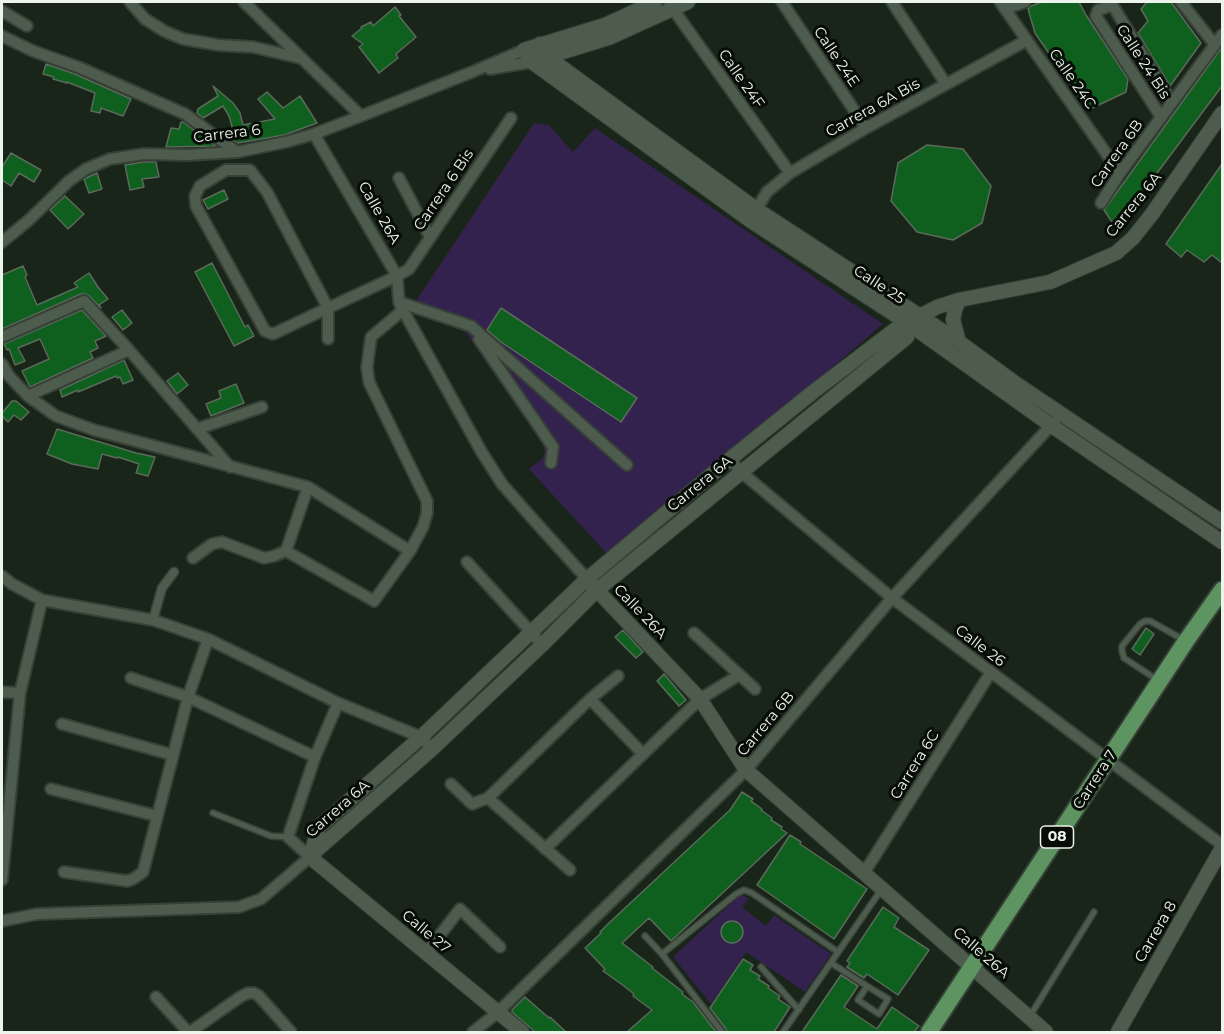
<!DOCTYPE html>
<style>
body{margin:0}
#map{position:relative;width:1224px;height:1034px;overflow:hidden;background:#182518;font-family:Montserrat,sans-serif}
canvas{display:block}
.frame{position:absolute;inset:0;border:3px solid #ecf4ec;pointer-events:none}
</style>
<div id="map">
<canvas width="1224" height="1034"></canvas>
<div class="frame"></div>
</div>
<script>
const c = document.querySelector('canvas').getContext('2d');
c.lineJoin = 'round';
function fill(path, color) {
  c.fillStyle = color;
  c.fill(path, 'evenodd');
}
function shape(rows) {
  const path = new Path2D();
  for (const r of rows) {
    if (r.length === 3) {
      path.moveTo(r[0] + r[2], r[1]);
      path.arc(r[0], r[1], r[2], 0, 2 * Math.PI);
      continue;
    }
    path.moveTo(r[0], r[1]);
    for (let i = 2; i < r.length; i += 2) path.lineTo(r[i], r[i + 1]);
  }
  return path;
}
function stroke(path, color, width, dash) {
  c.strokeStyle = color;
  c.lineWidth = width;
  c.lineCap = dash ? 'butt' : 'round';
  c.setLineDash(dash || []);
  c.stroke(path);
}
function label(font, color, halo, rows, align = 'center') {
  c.font = font + ' Montserrat,sans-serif';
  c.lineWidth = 6;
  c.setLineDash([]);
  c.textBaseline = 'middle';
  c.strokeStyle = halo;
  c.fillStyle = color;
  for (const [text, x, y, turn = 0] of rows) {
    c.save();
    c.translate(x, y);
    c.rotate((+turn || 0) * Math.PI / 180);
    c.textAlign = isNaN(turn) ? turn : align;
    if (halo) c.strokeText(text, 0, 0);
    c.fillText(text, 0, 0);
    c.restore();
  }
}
const green = shape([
 [534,123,549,125,573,152,595,128,883,324,610,557,529,469,542,459,545,452,542,443,466,333,414,304],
 [741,894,749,899,742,907,766,926,774,915,831,954,805,992,746,952,711,1004,673,957]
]);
const building = shape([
 [1042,2,1079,2,1086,15,1128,79,1126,92,1088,110,1035,33,1028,9,1031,6,1042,2],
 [1147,2,1171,2,1201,43,1170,86,1138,33,1148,21,1141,9,1147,2],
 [395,7,401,15,399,16,416,37,396,54,398,58,379,73,359,47,363,44,352,36,362,28,361,27,371,22,373,26,395,7],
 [1222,47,1222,86,1116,228,1104,210,1222,47],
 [46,64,75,74,131,99,123,116,101,108,100,113,91,111,95,93,67,82,67,83,53,79,54,77,43,74,46,64],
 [213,86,233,103,240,113,243,125,275,119,258,99,267,92,283,108,300,96,317,123,284,135,238,143,224,133,233,130,229,116,223,106,203,118,197,113,198,109,218,96,213,86],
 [181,122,183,122,216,146,166,147,171,128,179,129,181,122],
 [927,145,963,149,991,186,982,223,953,240,917,232,891,201,898,163,927,145],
 [11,153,41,170,34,182,19,173,11,186,2,180,2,167,11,153],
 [144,162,156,162,159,177,142,179,144,187,130,190,125,165,144,162],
 [1222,164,1222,263,1212,255,1204,262,1187,250,1181,257,1166,244,1222,164],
 [97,173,102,189,89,193,84,179,97,173],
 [224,190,228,199,208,209,203,200,224,190],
 [65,196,84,214,68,229,50,210,65,196],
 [212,263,245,327,248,325,254,336,234,346,195,272,212,263],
 [23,266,27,275,25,277,37,305,78,287,74,283,89,273,98,287,108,299,99,305,101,308,89,296,85,294,81,294,2,329,2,275,23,266],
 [501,308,637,398,621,422,501,342,487,330,501,308],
 [82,310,106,336,95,341,98,348,90,352,93,358,30,387,22,371,49,359,40,339,18,348,25,361,15,365,9,349,7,350,4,344,82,310],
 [122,310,132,323,123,330,112,317,122,310],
 [124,360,133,380,123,384,120,377,117,378,116,376,78,392,78,390,62,397,60,390,124,360],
 [178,373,188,385,177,394,167,381,178,373],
 [236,384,244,403,211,416,206,404,221,398,219,391,236,384],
 [12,401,16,401,29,412,21,420,14,415,8,422,2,416,2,413,12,401],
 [57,429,136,453,155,457,148,476,136,473,139,464,118,457,117,458,102,454,98,469,72,464,47,454,57,429],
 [1146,628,1154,634,1140,655,1132,649,1146,628],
 [623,630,643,652,636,658,615,637,623,630],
 [664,674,686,700,679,706,657,681,664,674],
 [742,792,753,799,751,801,762,809,761,810,772,818,771,820,782,827,781,829,787,833,671,941,649,918,622,943,653,967,652,968,683,992,682,994,693,1002,716,1032,627,1032,652,1010,633,996,634,994,624,986,603,971,605,969,585,948,601,933,600,932,609,923,730,810,742,792],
 [790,835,801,842,800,844,867,889,834,939,757,885,790,835],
 [883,907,899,918,894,927,929,950,898,995,867,974,864,978,847,967,850,963,847,961,883,907],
 [732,932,11],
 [743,959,753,965,750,970,760,976,758,979,769,986,768,988,780,996,778,999,790,1007,774,1032,727,1032,726,1029,710,1008,743,959],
 [841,975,858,986,844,1007,877,1029,892,1007,919,1026,914,1032,802,1032,841,975],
 [525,997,549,1018,550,1017,566,1032,535,1032,512,1012,512,1010,525,997]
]);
const service = shape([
 [1159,681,1124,658,1122,651,1122,646,1140,624,1145,621,1150,621,1184,640],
 [213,813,271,836,288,837],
 [645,936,662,954,722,1032],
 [662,954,736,894,744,890,752,893,838,952],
 [831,963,867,986,888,999,879,1014,858,1000,867,986],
 [761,967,799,1010],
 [1030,1016,1094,912],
 [783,1032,881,890]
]);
const pedestrian = shape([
 [153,620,162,588,174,572]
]);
const minor = shape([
 [130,2,145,19,164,31,183,39,218,45,253,47,300,58],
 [244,2,361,116],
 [669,2,673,9,790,173],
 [782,2,866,128],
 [892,2,946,84],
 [1000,2,1120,173],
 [1181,2,1215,45],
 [1005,9,1025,2],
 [2,11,27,26],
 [2,36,33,51,78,67,185,114,237,152],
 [490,69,532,62],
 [1161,117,1096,16,1098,10,1110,6,1113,6,1172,103],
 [314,134,397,276,399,302,403,310,481,451,502,484,531,517,587,579],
 [226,170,250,170,267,192,328,308,273,334,265,331,196,206,195,196,200,186,226,170],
 [399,178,430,237],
 [1101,203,1120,173,1222,35],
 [753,215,767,192,790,173,866,128,1027,40],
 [2,242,29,220,69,181,86,169,110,159,144,154,187,155,237,152,286,142,314,134,361,116,472,72,524,50],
 [399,302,471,326,627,465],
 [2,337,84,301,129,350,230,467],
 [328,339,328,308,397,276,409,269,511,118],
 [479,339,553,447,551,463],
 [2,364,9,376,28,396,56,416,94,430,308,487,410,551],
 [28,396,129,350],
 [197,429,262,407],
 [730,459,741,472,892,598,1222,845],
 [286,551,374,601,410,551,423,527,427,513,427,501,369,382,367,367,371,337,403,310],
 [193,558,212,544,222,542,264,558,274,556,286,551,308,487],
 [467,562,531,632,542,645],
 [2,576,12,584,42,600,153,620,208,639,338,703,421,737,432,749],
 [694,633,755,689],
 [131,678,188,697,315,757],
 [2,692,20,693],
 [590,699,643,754],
 [62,724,173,755],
 [451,784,472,804,488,798,590,699,618,676],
 [51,789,157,816],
 [488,798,570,870],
 [545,849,700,699,739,675],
 [64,872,127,881,133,879,143,872,188,697,208,639],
 [864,873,991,672],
 [2,880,20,693,42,600],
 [2,921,37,914,239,907,261,899,310,857,288,837,315,757,338,703],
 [426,953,460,909,500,947],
 [156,997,188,1032],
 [190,1032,240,997,248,993,254,993,259,996,291,1032],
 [473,1032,497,1013,746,770,892,598,1055,421]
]);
const tertiary = shape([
 [655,2,605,25,524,50,532,62,751,221,909,324,1052,426,1222,542],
 [540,44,546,56,756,209,920,316,959,342,1015,383,1222,522],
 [540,59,611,37,688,2],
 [959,342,953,320,955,310,959,300],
 [592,585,700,699,746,770,1046,1032],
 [311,855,432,749,542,645,596,591,907,337,909,324],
 [310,857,319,827,421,737,587,579,730,459,813,392,897,328,909,324,920,316,937,307,959,300,1050,282,1116,253,1133,238,1152,214,1222,113],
 [310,857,522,1032],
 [1118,1032,1222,848]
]);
const primary = shape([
 [929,1032,1186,641,1222,590]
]);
const shields = [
 [1057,837,33]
];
const shieldNames = [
 ["08",1057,837]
];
const streetNames = [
 ["Calle 24E",836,57,56],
 ["Calle 24 Bis",1143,62,57],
 ["Calle 24F",741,79,55],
 ["Calle 24C",1072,79,55],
 ["Carrera 6A Bis",873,108,-29],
 ["Carrera 6",227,134,-7],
 ["Carrera 6B",1117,154,-55],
 ["Carrera 6 Bis",444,190,-56],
 ["Carrera 6A",1134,205,-51],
 ["Calle 26A",379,213,60],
 ["Calle 25",879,285,33],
 ["Carrera 6A",700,484,-39],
 ["Calle 26A",640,612,46],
 ["Calle 26",980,646,37],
 ["Carrera 6B",766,724,-50],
 ["Carrera 6C",915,765,-58],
 ["Carrera 7",1095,780,-57],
 ["Carrera 6A",338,809,-41],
 ["Calle 27",426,932,40],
 ["Carrera 8",1156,932,-60],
 ["Calle 26A",981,953,41]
];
fill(green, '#34224e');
fill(building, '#0f5f1f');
stroke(building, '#5b6a5b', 1.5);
stroke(service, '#374137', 8);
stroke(pedestrian, '#374137', 11);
stroke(minor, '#374137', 14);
stroke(tertiary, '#374137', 16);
stroke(primary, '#374137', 20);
stroke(service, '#4e5c4e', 5);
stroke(pedestrian, '#4e5c4e', 8);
stroke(minor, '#4e5c4e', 10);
stroke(tertiary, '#4e5c4e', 14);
stroke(primary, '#5e9462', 16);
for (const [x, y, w] of shields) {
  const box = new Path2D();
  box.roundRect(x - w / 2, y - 11, w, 22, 4.5);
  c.fillStyle = '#070c07';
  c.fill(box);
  stroke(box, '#ecf4ec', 1.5);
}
label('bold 14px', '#ecf4ec', null, shieldNames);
label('15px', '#ecf4ec', '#070c07', streetNames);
</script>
